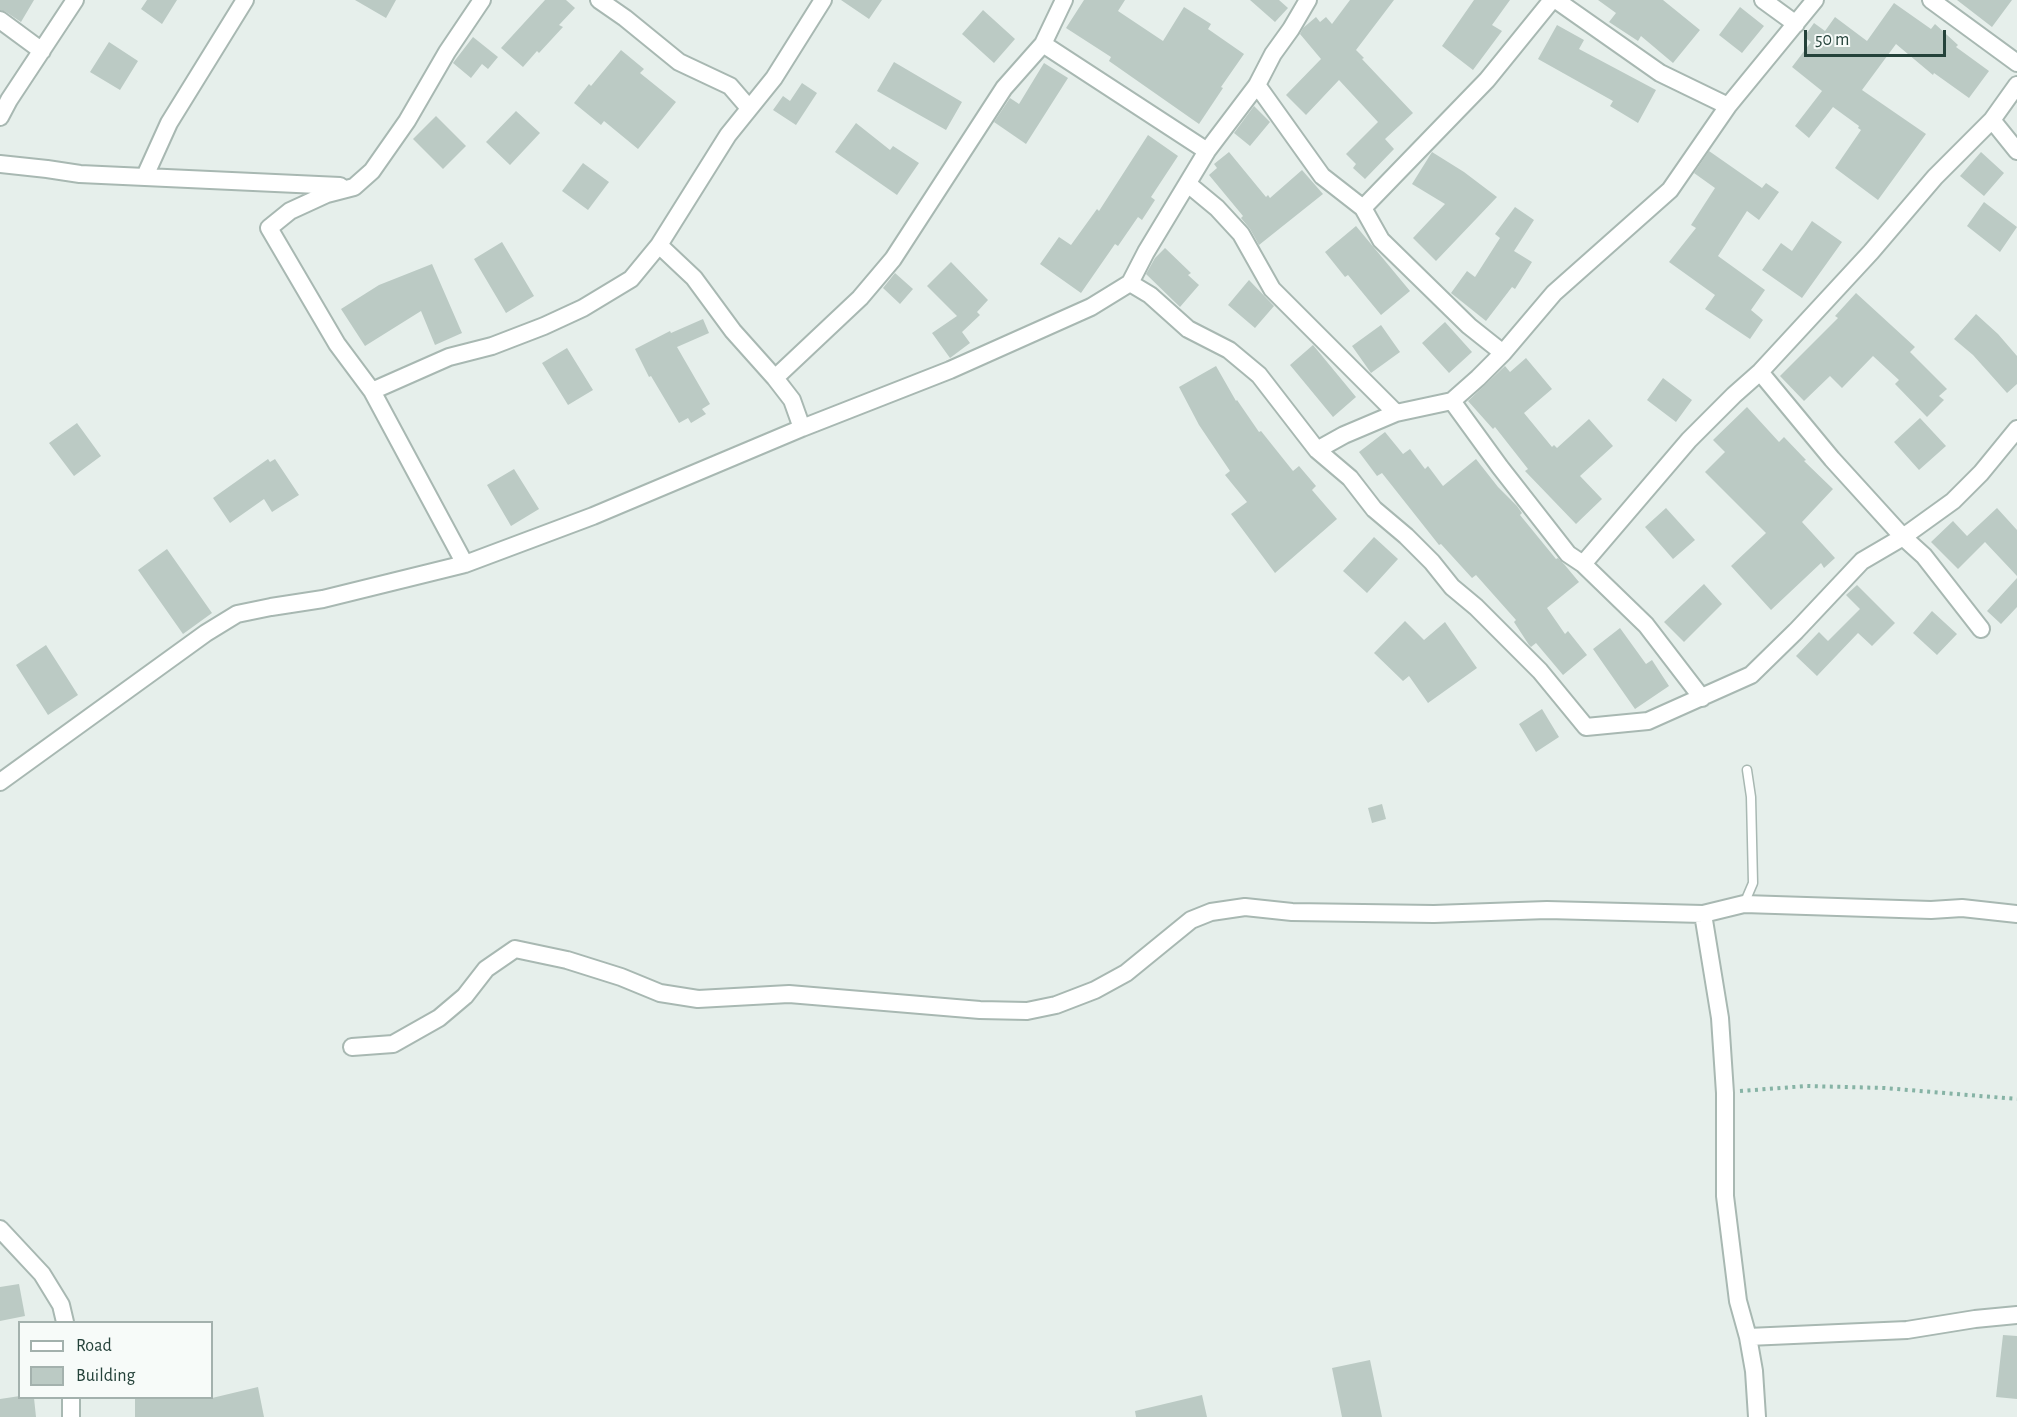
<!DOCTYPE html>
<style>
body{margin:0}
#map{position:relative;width:2017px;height:1417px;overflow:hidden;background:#e6efeb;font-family:"Alegreya Sans",sans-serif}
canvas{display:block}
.legend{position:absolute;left:18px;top:1321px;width:195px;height:78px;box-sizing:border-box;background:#f7fbf9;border:2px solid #a3b1ad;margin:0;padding:8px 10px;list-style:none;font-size:18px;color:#24423a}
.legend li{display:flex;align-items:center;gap:12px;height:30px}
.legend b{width:30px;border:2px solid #a3b1ad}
.scale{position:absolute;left:1804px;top:30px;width:142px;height:27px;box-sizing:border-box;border:3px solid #24423a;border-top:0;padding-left:8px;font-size:18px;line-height:21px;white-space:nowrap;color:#24423a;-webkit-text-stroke:4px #f7fbf9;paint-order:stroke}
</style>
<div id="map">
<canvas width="2017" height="1417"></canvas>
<ul class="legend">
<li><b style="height:8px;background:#fff"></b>Road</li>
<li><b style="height:16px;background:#bbcac4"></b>Building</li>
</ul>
<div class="scale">50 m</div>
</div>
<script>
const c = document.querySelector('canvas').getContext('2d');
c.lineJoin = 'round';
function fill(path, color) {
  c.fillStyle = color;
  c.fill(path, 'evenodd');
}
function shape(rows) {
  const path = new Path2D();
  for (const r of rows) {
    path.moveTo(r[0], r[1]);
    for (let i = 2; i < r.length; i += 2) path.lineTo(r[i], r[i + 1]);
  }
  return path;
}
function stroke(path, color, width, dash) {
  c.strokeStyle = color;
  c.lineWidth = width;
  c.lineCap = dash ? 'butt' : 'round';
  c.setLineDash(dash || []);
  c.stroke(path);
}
const building = shape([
 [0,0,34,0,21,22,6,12,0,10],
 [147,0,177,0,162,24,141,9],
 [355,0,396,0,386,18],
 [545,0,566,0,575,8,559,25,563,27,539,53,537,51,523,67,501,48],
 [841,0,882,0,869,19],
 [1084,0,1125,0,1118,11,1163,41,1184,7,1211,24,1208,29,1244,54,1221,87,1223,88,1199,124,1109,61,1111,57,1066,28],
 [1250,0,1279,0,1288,8,1275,22],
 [1350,0,1394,0,1356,50,1364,58,1362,59,1413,113,1385,139,1394,149,1365,179,1353,168,1356,164,1346,154,1378,122,1339,80,1306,115,1286,95,1321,59,1300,34,1303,28,1316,17,1320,22,1326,17,1332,24],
 [1474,0,1510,0,1492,25,1502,31,1473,70,1442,46],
 [1598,0,1663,0,1700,30,1673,63,1641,36,1638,41,1609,22,1616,13],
 [1957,0,2012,0,1992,27],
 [1894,3,1931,29,1935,24,1958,45,1956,47,1989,71,1969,98,1934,73,1933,75,1896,44,1862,90,1926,134,1878,200,1835,168,1861,130,1858,128,1859,126,1833,107,1809,138,1795,126,1822,91,1792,67,1811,42,1804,37,1814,23,1825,31,1835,17,1867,41],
 [1740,7,1764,26,1742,53,1719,35],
 [983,10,1015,39,994,63,962,34],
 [1557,25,1584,40,1579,49,1656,90,1638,123,1610,106,1613,101,1538,59],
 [473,37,498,57,488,69,482,64,471,78,453,63],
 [109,42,138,61,120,90,90,72],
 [621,50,644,69,640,73,676,102,638,149,604,121,601,125,574,103,589,84,591,86],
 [894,62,962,102,946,130,877,91],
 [1044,63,1068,78,1026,144,994,122,1010,98,1019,104],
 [802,83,817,93,796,125,773,110,783,96,790,101],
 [1254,106,1270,122,1250,146,1234,133],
 [516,111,540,133,510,165,486,142],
 [436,116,466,146,443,169,413,139],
 [856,123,890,150,893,146,919,163,897,195,835,152],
 [1148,135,1178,156,1151,197,1155,200,1142,220,1138,217,1118,246,1115,244,1081,293,1040,264,1059,237,1071,245,1097,209,1099,211],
 [1709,151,1762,188,1766,183,1779,192,1759,220,1747,211,1718,256,1765,290,1751,310,1763,320,1750,339,1705,309,1715,295,1669,262,1696,228,1691,225,1715,188,1694,173],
 [1229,152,1266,197,1268,195,1270,198,1302,170,1323,194,1259,245,1250,229,1241,218,1243,216,1209,175,1217,168,1214,164],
 [1432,152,1464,172,1497,197,1436,261,1413,238,1445,204,1412,184],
 [1981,152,2004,173,1984,196,1960,176],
 [583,163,609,182,588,210,562,191],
 [1984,202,2017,227,2000,252,1967,226],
 [1515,207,1534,220,1514,251,1532,262,1515,289,1512,287,1486,321,1451,293,1467,271,1475,277,1500,238,1495,234],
 [1812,221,1842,242,1802,298,1762,270,1781,243,1792,251],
 [1356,226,1410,291,1381,315,1348,275,1345,277,1325,252],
 [502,242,534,296,506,313,474,259],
 [1165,248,1191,273,1188,275,1199,285,1180,307,1146,274,1155,258],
 [951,262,988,300,977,312,980,315,962,332,970,343,950,358,932,333,957,316,927,286],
 [432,264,462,333,435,345,421,311,365,346,341,309,379,285],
 [895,273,913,289,900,304,883,288],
 [1249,280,1274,306,1255,328,1228,305],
 [1856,293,1915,347,1910,352,1947,389,1939,396,1944,400,1927,417,1895,384,1899,380,1873,356,1842,388,1830,376,1804,401,1780,376,1838,318,1835,316],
 [1976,314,1998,334,2017,356,2017,384,2007,393,1973,355,1954,339],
 [703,319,709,333,677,347,710,404,702,409,706,414,691,423,688,418,679,423,651,376,649,377,635,349,670,331,671,333],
 [1445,322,1472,352,1449,373,1422,343],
 [1381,325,1400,352,1371,373,1352,346],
 [1313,345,1356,397,1333,417,1290,365],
 [567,348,593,390,568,405,542,363],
 [1526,358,1552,389,1524,413,1552,447,1554,445,1557,448,1589,419,1613,446,1580,476,1602,499,1576,524,1525,471,1528,469,1495,427,1493,429,1468,401,1505,366,1510,372],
 [1216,366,1236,401,1237,400,1259,432,1261,431,1293,471,1299,466,1316,486,1312,490,1337,519,1275,573,1231,514,1247,502,1225,475,1230,471,1199,425,1179,387],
 [1663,378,1692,400,1676,422,1647,400],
 [1747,407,1779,442,1784,437,1806,460,1804,461,1833,489,1802,522,1835,558,1824,568,1821,563,1771,610,1731,566,1766,533,1705,472,1725,452,1713,440],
 [1920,418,1946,446,1919,470,1894,442],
 [77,423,101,456,74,476,49,443],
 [1385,432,1403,454,1410,449,1425,469,1428,466,1443,486,1476,459,1498,487,1517,506,1522,513,1520,515,1556,559,1558,558,1564,564,1579,582,1547,608,1565,634,1568,631,1587,655,1563,675,1536,643,1531,647,1529,645,1514,622,1516,620,1476,575,1472,578,1441,544,1439,545,1382,473,1377,476,1359,452],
 [268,459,270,462,275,459,299,495,272,512,264,499,230,523,213,498],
 [514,469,539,509,511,526,487,485],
 [1666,508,1695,540,1673,559,1645,527],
 [1997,508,2017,530,2017,576,1985,542,1958,569,1931,542,1953,521,1967,536],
 [1374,537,1398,559,1367,593,1343,571],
 [167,549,212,613,183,634,138,570],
 [2017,578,2017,607,2001,624,1987,611],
 [1704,584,1722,604,1684,642,1664,622],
 [1857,585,1895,623,1872,646,1858,633,1817,676,1796,656,1819,632,1828,641,1860,609,1846,595],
 [1932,611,1957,634,1937,655,1913,633],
 [1405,621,1424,640,1445,622,1477,668,1428,703,1409,676,1403,681,1374,653],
 [1620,628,1646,664,1652,660,1669,686,1635,709,1593,649],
 [46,645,78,695,48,715,16,665],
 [1542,709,1559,737,1536,752,1519,724],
 [1382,804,1386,819,1372,823,1368,808],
 [19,1284,25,1316,0,1321,0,1287],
 [2003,1335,2017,1336,2017,1399,1996,1397],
 [1370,1360,1382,1417,1342,1417,1332,1368],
 [258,1387,264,1417,135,1417,135,1398,212,1398],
 [1202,1395,1207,1417,1136,1417,1135,1411],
 [20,1396,34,1398,36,1417,0,1417,0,1399]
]);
const path = shape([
 [1740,1091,1807,1086,1884,1088,2017,1099]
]);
const service = shape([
 [1744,904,1753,883,1751,797,1747,770]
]);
const minor = shape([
 [599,0,625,18,679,62,730,86,749,108],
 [1556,0,1660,73,1728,106],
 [1763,0,1796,24],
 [1931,0,2017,63],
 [0,20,42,51],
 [1043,44,1207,151],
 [1257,85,1322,176,1363,208,1381,240,1469,326,1503,353],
 [0,117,9,100,75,0],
 [1992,120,2017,151],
 [0,164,47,169,80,174,340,186],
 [145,176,169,123,245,0],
 [1188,184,1217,208,1241,234,1272,289,1396,413],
 [1363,208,1487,80,1552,0],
 [659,245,694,278,733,331,775,378,792,400,802,428],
 [1130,283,1150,295,1188,329,1229,350,1259,375,1317,450,1350,478,1374,509,1406,536,1432,562,1452,587,1476,607,1540,671,1586,727,1648,721,1751,675,1796,631,1862,561,1903,537,1953,501,1981,473,2017,429],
 [1760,372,1832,459,1903,537,1924,556,1981,629],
 [775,378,860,298,893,259,1004,88,1043,44,1064,0],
 [372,391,449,357,492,346,544,326,583,308,631,279,659,245,728,135,774,78,823,0],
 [1452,401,1500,467,1568,554,1583,564,1646,625,1702,698],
 [1317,450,1344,435,1396,413,1452,401,1478,378,1503,353,1554,293,1670,190,1728,106,1815,0],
 [465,564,372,391,337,344,269,228,290,211,327,194,354,187,372,171,407,121,447,52,482,0],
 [1583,564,1689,440,1734,395,1760,372,1871,252,1935,177,1992,120,2017,85],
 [0,782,206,633,237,614,271,607,323,599,465,564,593,516,802,428,950,370,1091,307,1130,283,1146,252,1207,151,1257,85,1273,54,1291,29,1308,0],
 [1703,914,1720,1018,1725,1093,1725,1196,1738,1301,1748,1337,1754,1371,1757,1417],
 [352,1047,393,1044,439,1018,465,996,486,969,515,949,567,960,621,977,660,993,698,999,789,994,980,1010,1027,1011,1056,1005,1095,990,1126,973,1191,920,1211,912,1245,907,1292,912,1434,914,1547,910,1703,914,1744,904,1931,910,1962,908,2017,914],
 [0,1229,42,1274,61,1305,65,1322],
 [1748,1337,1907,1330,1975,1319,2017,1315],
 [71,1417,71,1398]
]);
fill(building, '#bbcac4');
stroke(service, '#a8b8b2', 11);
stroke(minor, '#a8b8b2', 20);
stroke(path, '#86b3a5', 4, [3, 4.5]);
stroke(service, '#fff', 8);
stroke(minor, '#fff', 16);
</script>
